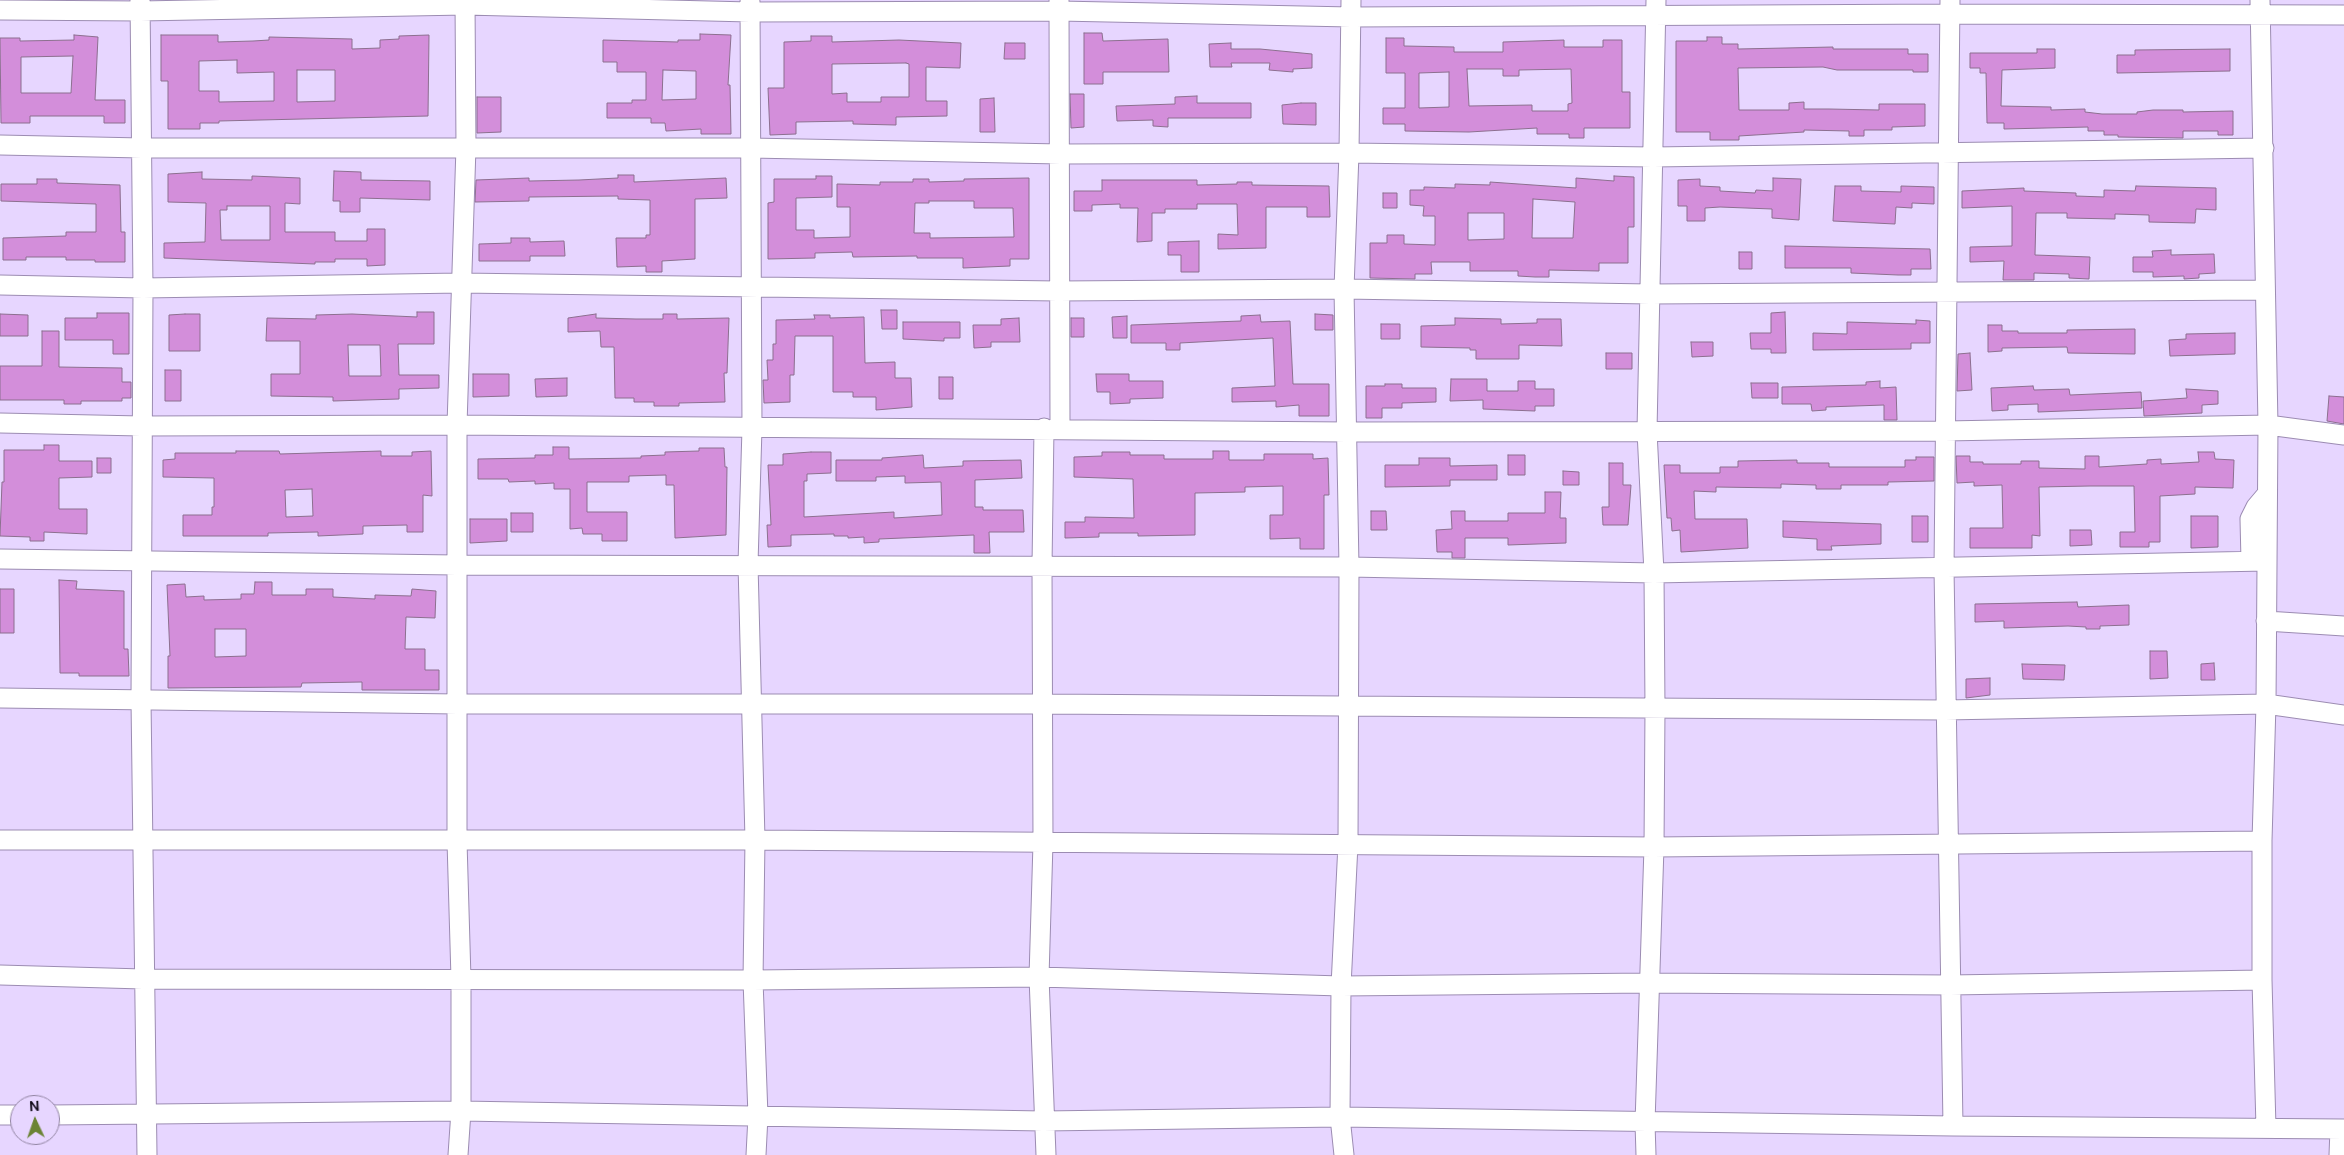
<!DOCTYPE html>
<style>
body{margin:0}
#map{position:relative;width:2344px;height:1155px;overflow:hidden;background:#e7d6ff;font-family:"DM Sans",sans-serif}
canvas{display:block}
.north{position:absolute;left:10px;top:1095px;width:50px;height:50px;box-sizing:border-box;background:#e7d6ff;border:1px solid #9285a3;border-radius:50%;rotate:357deg;font-size:14px;font-weight:700;line-height:20px;text-align:center;color:#130c1a}
.north::after{content:'';display:block;margin:auto;width:18px;height:22px;background:#6b8335;clip-path:polygon(50% 0,100% 100%,50% 72%,0 100%)}
</style>
<div id="map">
<canvas width="2344" height="1155"></canvas>
<div class="north">N</div>
</div>
<script>
const c = document.querySelector('canvas').getContext('2d');
c.lineJoin = 'round';
function fill(path, color) {
  c.fillStyle = color;
  c.fill(path, 'evenodd');
}
function shape(rows) {
  const path = new Path2D();
  for (const r of rows) {
    path.moveTo(r[0], r[1]);
    for (let i = 2; i < r.length; i += 2) path.lineTo(r[i], r[i + 1]);
  }
  return path;
}
function stroke(path, color, width, dash) {
  c.strokeStyle = color;
  c.lineWidth = width;
  c.lineCap = dash ? 'butt' : 'round';
  c.setLineDash(dash || []);
  c.stroke(path);
}
const building = shape([
 [1084,33,1102,33,1103,41,1168,39,1169,72,1103,72,1103,84,1084,84,1084,33],
 [700,34,731,35,728,85,730,85,731,134,701,134,701,129,666,131,665,123,651,123,651,118,607,118,607,103,632,103,632,100,646,100,646,72,617,72,617,62,603,62,603,40,678,42,678,40,700,40,700,34],
 [663,70,696,71,696,99,662,100,663,70],
 [74,35,98,37,95,100,125,100,125,123,104,123,104,116,30,116,30,123,1,123,0,38,20,38,20,41,74,40,74,35],
 [73,56,71,93,21,93,21,57,73,56],
 [161,35,218,35,218,42,253,41,269,40,269,37,352,39,352,49,380,48,380,40,399,39,399,36,429,35,428,116,219,121,219,123,200,123,200,129,168,129,168,81,161,81,161,35],
 [237,60,237,73,274,72,274,101,219,102,219,91,199,91,199,61,237,60],
 [297,70,335,70,335,101,297,102,297,70],
 [811,36,832,36,832,42,899,40,961,43,960,68,926,67,926,101,947,101,947,116,896,117,896,125,853,124,853,121,796,122,796,134,770,135,768,88,784,88,784,42,811,41,811,36],
 [906,63,909,64,909,97,881,97,881,102,847,102,847,93,832,94,832,64,906,63],
 [1707,37,1722,37,1722,44,1738,44,1738,49,1833,47,1833,49,1908,49,1908,54,1928,54,1928,72,1913,72,1913,70,1837,70,1823,67,1738,68,1739,110,1789,110,1789,103,1804,102,1804,109,1829,109,1879,110,1879,104,1925,104,1925,126,1892,127,1892,130,1864,130,1864,136,1849,136,1849,131,1804,130,1804,132,1739,136,1739,140,1710,140,1710,132,1676,132,1676,41,1707,41,1707,37],
 [1386,38,1404,38,1404,46,1454,47,1454,52,1503,52,1503,42,1564,40,1564,47,1603,47,1603,40,1622,40,1622,92,1630,92,1630,128,1584,128,1584,138,1569,138,1569,134,1537,134,1537,128,1469,132,1405,131,1405,124,1383,124,1383,108,1405,108,1405,73,1386,73,1386,38],
 [1467,69,1503,69,1503,76,1519,76,1519,70,1571,69,1572,103,1568,104,1568,111,1532,111,1532,105,1469,106,1467,69],
 [1449,72,1449,107,1419,108,1419,73,1449,72],
 [1005,43,1025,43,1025,59,1004,59,1005,43],
 [1231,43,1231,49,1260,49,1312,54,1312,68,1293,69,1293,72,1269,70,1270,63,1231,63,1232,67,1210,67,1209,44,1231,43],
 [2037,49,2055,49,2055,68,2002,70,2001,106,2051,107,2051,110,2085,109,2085,112,2102,114,2137,114,2137,112,2153,110,2183,110,2183,112,2233,111,2233,135,2218,135,2218,131,2183,131,2183,138,2118,137,2118,135,2104,135,2104,131,2088,131,2088,127,2004,129,2004,123,1987,123,1986,73,1980,73,1980,68,1970,68,1970,53,2037,53,2037,49],
 [2230,49,2230,71,2117,73,2117,55,2135,55,2135,50,2230,49],
 [1070,94,1084,94,1084,127,1071,128,1070,94],
 [1197,96,1197,103,1251,103,1251,118,1168,118,1168,127,1153,126,1153,120,1117,121,1116,106,1175,104,1175,97,1197,96],
 [477,97,501,97,501,132,477,133,477,97],
 [994,98,995,132,980,132,980,99,994,98],
 [1301,103,1316,103,1316,125,1283,124,1282,105,1301,103],
 [334,171,361,172,361,180,430,181,430,200,360,198,360,212,340,212,340,201,333,201,334,171],
 [202,172,202,179,252,180,252,176,300,178,300,204,285,203,285,232,335,232,335,241,367,241,367,229,385,229,385,265,367,266,367,259,335,259,335,262,315,262,315,264,164,258,164,243,205,242,206,203,168,202,168,174,202,172],
 [227,206,270,206,270,240,221,240,220,210,227,210,227,206],
 [618,175,634,175,634,182,726,178,727,198,695,199,695,259,662,261,662,272,646,272,646,266,617,267,616,238,646,238,646,235,650,235,650,200,618,199,618,196,529,197,529,201,475,202,476,180,529,178,529,181,579,180,618,178,618,175],
 [816,176,832,176,832,197,796,198,796,230,814,230,814,238,850,237,850,207,837,207,837,184,880,185,880,182,913,182,913,179,929,179,929,182,964,181,964,179,1029,178,1029,259,1010,259,1010,266,963,268,963,258,917,258,917,256,853,257,852,252,815,253,815,258,768,259,768,203,774,202,774,179,816,179,816,176],
 [929,201,974,201,974,208,1013,208,1014,237,930,238,930,233,914,233,915,203,929,203,929,201],
 [1614,176,1634,177,1634,227,1628,227,1628,263,1599,263,1599,271,1549,270,1549,277,1535,277,1518,276,1518,271,1470,271,1470,262,1431,262,1432,274,1415,274,1415,279,1370,278,1370,243,1387,243,1387,235,1404,235,1404,244,1435,245,1435,216,1423,216,1424,206,1410,205,1410,190,1424,190,1424,187,1455,188,1455,184,1490,185,1490,182,1576,188,1576,178,1614,181,1614,176],
 [1533,199,1575,202,1573,238,1532,238,1533,199],
 [1468,213,1504,213,1504,239,1468,240,1468,213],
 [1773,178,1801,179,1799,220,1772,218,1772,209,1720,207,1705,208,1705,221,1687,221,1687,206,1678,206,1678,180,1700,179,1700,186,1720,187,1720,191,1755,193,1756,190,1773,191,1773,178],
 [37,179,57,179,57,183,120,185,121,232,125,232,125,262,95,262,95,260,66,260,66,257,26,257,26,260,3,260,3,238,66,236,66,232,96,232,96,204,1,201,1,184,37,184,37,179],
 [1102,180,1197,180,1197,185,1237,184,1237,182,1252,182,1252,185,1329,186,1330,217,1307,217,1307,207,1266,207,1266,248,1218,249,1218,234,1238,235,1237,204,1197,204,1197,209,1165,209,1165,213,1152,213,1152,241,1137,242,1138,208,1120,208,1120,204,1092,205,1092,211,1074,211,1074,191,1102,191,1102,180],
 [1835,186,1861,186,1861,191,1901,192,1901,186,1934,187,1934,204,1912,203,1912,208,1896,207,1895,224,1833,221,1835,186],
 [2136,186,2216,188,2216,210,2196,209,2195,223,2149,222,2149,215,2115,214,2115,219,2067,218,2067,213,2036,213,2035,255,2090,257,2089,279,2069,278,2069,274,2034,273,2034,280,2003,280,2004,261,1970,262,1970,247,2012,246,2012,206,1962,208,1962,191,2024,188,2024,191,2076,193,2076,196,2104,197,2104,190,2135,191,2136,186],
 [1383,193,1397,193,1397,208,1383,208,1383,193],
 [511,238,530,238,530,242,564,241,565,256,530,256,530,261,479,261,479,244,511,243,511,238],
 [1199,241,1199,272,1181,272,1181,255,1168,255,1168,242,1199,241],
 [1785,246,1930,249,1931,269,1911,269,1911,275,1898,275,1851,273,1851,268,1785,268,1785,246],
 [2171,250,2171,255,2214,254,2215,273,2199,274,2199,278,2184,279,2184,276,2153,277,2153,272,2133,272,2133,257,2153,257,2152,251,2171,250],
 [1739,252,1752,252,1752,269,1739,269,1739,252],
 [881,310,897,310,897,329,882,329,881,310],
 [417,312,434,312,434,344,398,344,399,375,439,375,439,388,399,389,399,399,333,401,333,397,271,396,271,374,300,374,300,341,266,341,267,318,316,319,316,315,352,314,417,317,417,312],
 [348,345,380,345,381,376,349,376,348,345],
 [1785,312,1786,353,1771,353,1771,349,1751,349,1750,333,1771,333,1771,313,1785,312],
 [97,313,129,313,129,354,113,354,113,340,65,340,65,318,97,318,97,313],
 [0,314,28,315,28,336,0,336,0,314],
 [185,314,200,314,200,351,169,351,169,315,185,314],
 [596,314,596,318,636,319,663,319,663,314,677,314,677,319,729,318,727,373,724,373,725,402,679,403,679,406,654,406,654,402,634,402,634,398,615,398,614,347,601,347,600,331,568,332,568,318,596,314],
 [1315,314,1333,315,1333,330,1315,330,1315,314],
 [814,315,830,315,830,318,864,317,865,363,895,362,895,378,911,378,912,407,876,410,876,397,853,397,853,392,833,392,833,336,795,336,794,375,790,375,790,402,764,403,763,380,768,380,767,360,773,360,773,344,776,344,776,320,815,319,814,315],
 [1260,315,1261,322,1290,321,1293,384,1329,384,1329,416,1299,416,1299,405,1276,407,1276,401,1232,402,1232,388,1275,386,1273,338,1180,343,1180,350,1166,350,1166,343,1131,343,1131,325,1241,321,1241,316,1260,315],
 [1127,316,1127,338,1113,338,1112,317,1127,316],
 [1019,318,1020,342,991,342,991,347,974,348,973,325,1001,325,1001,319,1019,318],
 [1071,318,1084,318,1084,337,1071,337,1071,318],
 [1455,318,1501,319,1501,324,1537,323,1537,319,1561,319,1562,346,1519,345,1519,359,1476,359,1476,350,1470,350,1470,348,1421,347,1421,326,1455,325,1455,318],
 [1916,320,1930,321,1930,343,1911,343,1911,349,1813,350,1813,333,1847,334,1847,322,1916,324,1916,320],
 [903,322,960,322,960,338,944,338,944,341,903,339,903,322],
 [1381,324,1400,324,1400,339,1381,339,1381,324],
 [1988,325,2002,325,2002,331,2018,331,2018,333,2067,333,2067,330,2135,329,2135,354,2068,353,2067,347,2002,348,2002,351,1988,352,1988,325],
 [42,331,59,331,59,367,122,368,122,382,131,382,131,398,122,398,122,401,81,401,81,404,64,404,64,400,0,400,0,366,42,366,42,331],
 [2235,333,2235,354,2170,356,2169,340,2186,339,2186,334,2235,333],
 [1691,342,1713,342,1713,356,1692,357,1691,342],
 [1606,353,1632,353,1632,369,1606,369,1606,353],
 [1970,353,1972,390,1957,391,1958,354,1970,353],
 [165,370,181,370,181,401,165,401,165,370],
 [473,374,509,374,509,396,473,397,473,374],
 [1096,374,1129,374,1129,381,1163,381,1163,398,1130,399,1130,403,1110,404,1110,392,1097,392,1096,374],
 [939,377,953,377,953,399,939,399,939,377],
 [567,378,567,396,536,397,535,379,567,378],
 [1451,379,1487,379,1487,391,1518,391,1518,381,1535,381,1535,389,1554,389,1554,406,1535,406,1535,411,1483,409,1483,400,1450,401,1451,379],
 [1880,381,1880,388,1896,387,1897,420,1884,420,1884,405,1826,407,1826,410,1812,411,1811,404,1782,404,1782,387,1866,385,1866,382,1880,381],
 [1751,383,1778,383,1778,398,1752,398,1751,383],
 [1385,384,1402,384,1402,388,1436,388,1436,402,1402,403,1402,408,1382,408,1382,418,1366,418,1366,386,1385,386,1385,384],
 [2033,386,2034,390,2069,389,2070,395,2141,392,2142,408,2038,412,2038,404,2008,405,2008,410,1992,411,1991,388,2033,386],
 [2186,389,2218,391,2218,404,2202,405,2202,413,2144,416,2143,401,2187,398,2186,389],
 [2329,396,2344,397,2344,424,2327,421,2329,396],
 [44,445,59,445,59,461,92,461,92,477,59,478,59,509,87,509,87,534,44,532,44,541,30,541,30,537,0,536,2,482,4,482,4,450,44,450,44,445],
 [553,447,569,447,569,459,641,458,641,456,665,455,665,452,699,451,699,448,724,448,725,467,727,467,726,535,675,538,674,485,666,485,666,475,629,476,629,482,587,482,587,512,627,512,627,541,602,541,602,534,583,534,582,528,570,529,570,489,554,489,554,483,535,484,535,481,509,482,508,479,478,479,478,459,535,458,535,455,553,455,553,447],
 [236,451,279,451,280,454,381,451,381,456,412,456,412,452,431,451,432,496,423,495,423,532,407,532,407,525,363,526,363,534,318,536,318,532,268,533,268,536,183,536,183,515,212,515,212,507,214,507,214,478,163,477,163,460,175,459,175,453,236,453,236,451],
 [312,489,313,516,286,517,285,490,312,489],
 [1213,451,1229,451,1229,460,1264,460,1264,454,1313,454,1313,459,1328,458,1329,495,1324,495,1324,549,1300,549,1300,538,1270,539,1270,515,1283,515,1283,486,1245,487,1245,492,1195,493,1195,535,1138,536,1138,533,1099,533,1099,537,1065,538,1065,522,1085,522,1085,517,1134,518,1133,479,1074,477,1074,457,1102,456,1102,452,1130,452,1130,455,1164,455,1164,459,1213,459,1213,451],
 [811,452,831,452,831,473,807,474,807,481,804,481,804,517,894,512,894,518,942,515,941,482,905,483,905,476,876,477,876,481,836,481,836,460,882,460,882,458,923,455,924,468,963,466,963,461,1021,460,1022,478,975,480,975,507,983,507,983,510,1023,510,1024,532,989,532,990,553,974,553,974,535,879,539,879,542,864,543,864,537,848,538,848,536,834,536,834,534,791,535,791,546,768,547,767,525,771,525,768,465,783,465,783,454,811,452],
 [2198,452,2214,452,2215,459,2234,460,2233,488,2195,487,2195,494,2160,496,2160,542,2149,542,2149,547,2120,547,2120,532,2135,532,2134,486,2090,486,2039,487,2040,536,2032,535,2032,548,1970,548,1970,528,2003,528,2002,485,1974,486,1974,482,1957,483,1956,456,1970,456,1970,462,1983,462,1983,464,2021,464,2021,461,2039,461,2039,468,2085,469,2085,456,2099,456,2099,467,2147,464,2147,460,2161,459,2161,464,2199,462,2198,452],
 [1508,455,1525,455,1525,475,1508,475,1508,455],
 [1916,457,1934,457,1934,481,1888,482,1888,485,1841,485,1841,489,1816,489,1816,485,1781,484,1781,488,1716,487,1716,492,1694,491,1695,519,1747,519,1748,548,1681,552,1680,530,1672,531,1671,518,1667,518,1664,465,1680,465,1680,473,1720,473,1720,467,1738,467,1738,461,1797,460,1797,463,1829,463,1829,467,1905,467,1905,460,1916,460,1916,457],
 [97,458,111,458,111,473,97,473,97,458],
 [1419,458,1450,458,1450,466,1497,465,1497,480,1450,480,1450,486,1385,487,1385,465,1419,465,1419,458],
 [1609,463,1623,463,1623,485,1631,485,1628,525,1603,525,1602,507,1609,507,1609,463],
 [1563,471,1579,472,1579,485,1563,485,1563,471],
 [1545,492,1561,492,1560,518,1566,518,1566,543,1508,545,1508,538,1465,538,1465,558,1452,558,1452,552,1437,552,1436,530,1452,529,1451,511,1465,511,1465,521,1508,521,1508,513,1545,513,1545,492],
 [1371,511,1386,511,1387,530,1371,530,1371,511],
 [511,513,533,513,533,532,511,532,511,513],
 [1912,516,1928,516,1928,542,1912,542,1912,516],
 [2191,516,2218,516,2218,547,2191,548,2191,516],
 [470,519,507,519,507,541,470,543,470,519],
 [1783,521,1881,524,1881,544,1831,546,1832,550,1817,550,1817,539,1783,537,1783,521],
 [2070,530,2091,530,2092,545,2070,546,2070,530],
 [59,580,77,581,76,589,124,591,124,649,128,649,129,676,79,676,79,673,60,673,59,580],
 [255,582,272,582,272,595,306,595,306,589,333,589,333,597,375,599,375,595,411,596,412,589,436,591,435,618,406,617,405,649,425,649,425,670,439,670,439,690,362,690,362,682,302,683,301,687,168,688,168,656,170,656,167,585,185,584,186,597,204,596,204,600,241,599,241,594,254,594,255,582],
 [215,629,246,629,246,656,215,657,215,629],
 [0,589,14,589,14,633,0,633,0,589],
 [2077,602,2078,607,2129,605,2129,625,2100,626,2100,629,2086,629,2086,627,2068,626,2004,628,2004,621,1975,622,1975,604,2077,602],
 [2150,651,2167,651,2168,678,2150,679,2150,651],
 [2214,663,2215,680,2201,680,2201,664,2214,663],
 [2022,664,2065,665,2064,680,2023,679,2022,664],
 [1990,678,1990,695,1966,698,1966,679,1990,678]
]);
const minor = shape([
 [140,0,143,288,141,700,147,1155],
 [1059,0,1060,428],
 [1950,0,1944,568,1953,1126],
 [2260,0,2268,425,2266,704,2262,841,2262,980,2266,1128],
 [750,2,752,428,748,564,755,840,753,980,758,1116,756,1155],
 [0,10,140,11,465,5,750,12,1059,11,1351,17,1950,14,2344,15],
 [0,145,142,148,750,148,1061,154,1349,153,1653,157,2264,148],
 [0,285,143,288,460,283,1058,291,1344,289,1650,294,2265,290],
 [0,423,141,426,457,425,1348,432,1945,431,2268,425,2344,435],
 [1044,428,1042,566,1043,843,1039,977,1046,1155],
 [0,559,457,565,1349,567,1654,573,2266,561],
 [2251,561,2250,519,2256,507,2267,494],
 [2266,621,2344,626],
 [0,698,458,704,1043,704,1945,710,2266,704,2344,715],
 [0,840,755,840,1654,847,2262,841],
 [0,975,143,979,753,980,1039,977,1341,986,1648,983,1950,985,2262,980],
 [0,1115,20,1115],
 [50,1115,461,1111,1043,1121,1340,1117,1953,1126,2344,1129],
 [458,1155,461,1111,461,979,457,841,457,425,466,147,465,0],
 [1344,1155,1340,1117,1341,986,1348,844,1349,567,1344,289,1349,153,1351,0],
 [1646,1155,1645,1123,1654,847,1655,709,1654,573,1647,431,1656,0],
 [2339,1155,2340,1129]
]);
fill(building, '#d38eda');
stroke(building, '#8c6f8f', 1);
stroke(minor, '#9c8cb2', 21);
stroke(minor, '#fff', 19);
</script>
